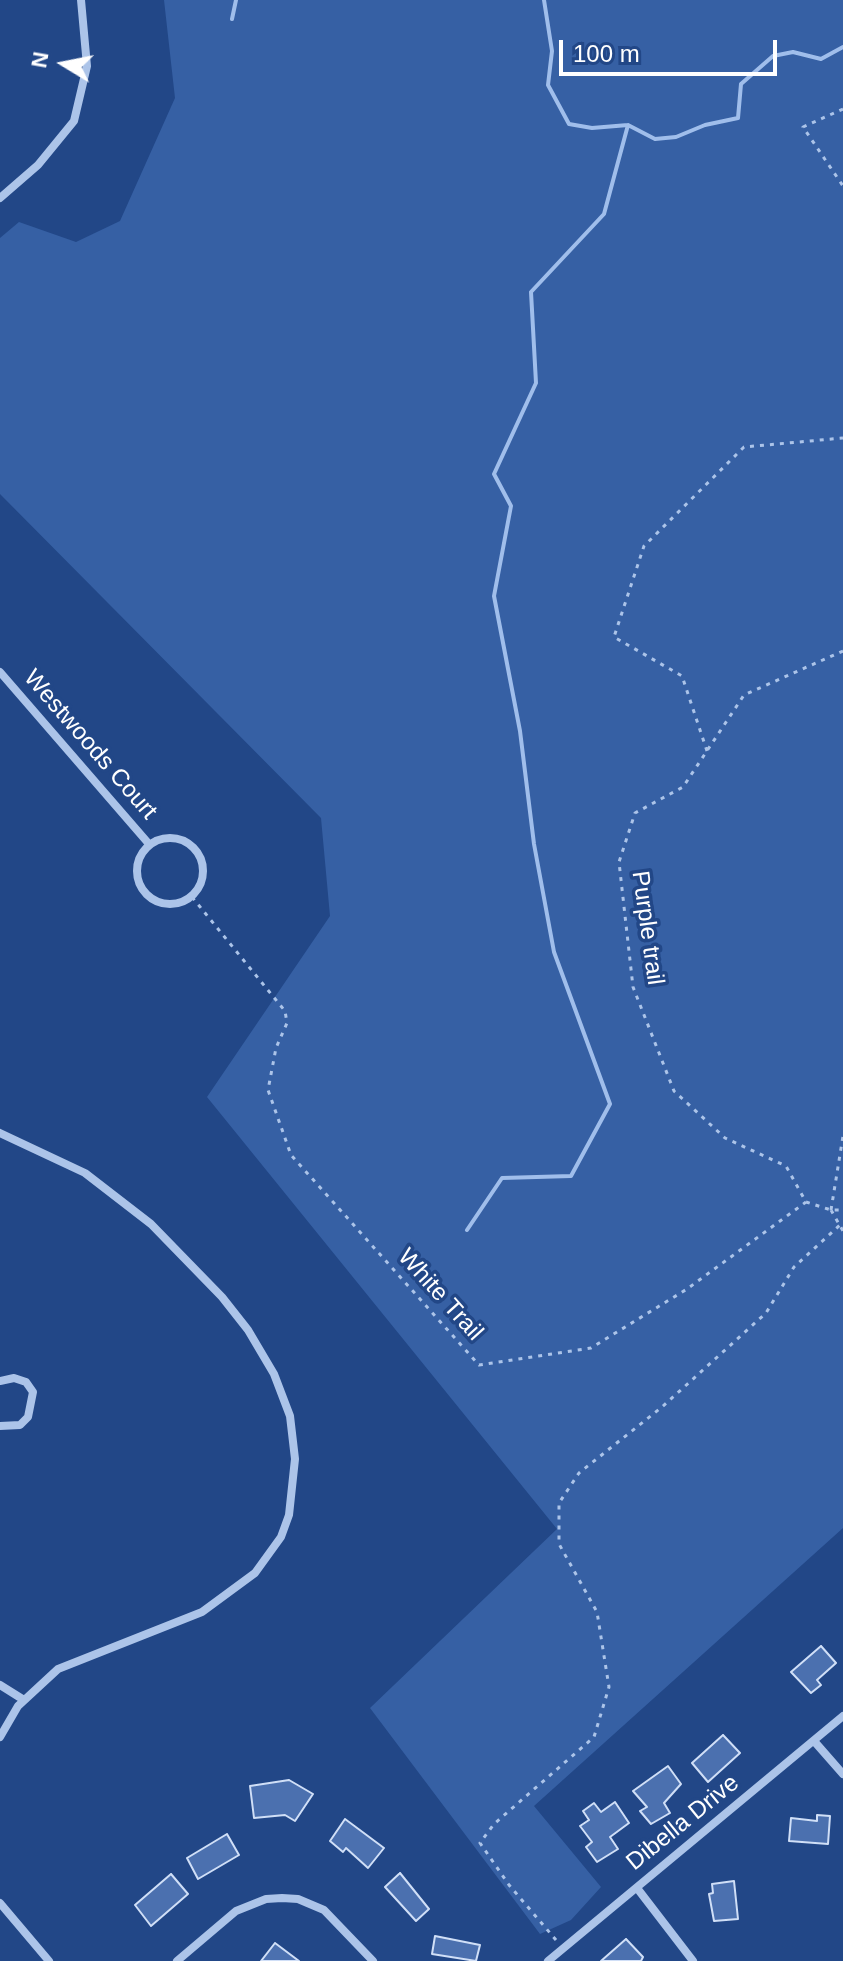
<!DOCTYPE html>
<style>
body{margin:0}
#map{position:relative;width:843px;height:1961px;overflow:hidden;background:#224787;font-family:Arial,sans-serif}
canvas{display:block}
.north{position:absolute;left:24px;top:24px;width:80px;height:80px;-webkit-text-stroke:6px #224787;paint-order:stroke;rotate:280deg;font-size:22px;font-weight:700;line-height:32px;text-align:center;color:#fff}
.north::after{content:'';display:block;margin:auto;width:28px;height:36px;background:#fff;clip-path:polygon(50% 0,100% 100%,50% 72%,0 100%)}
.scale{position:absolute;left:559px;top:40px;width:218px;height:36px;box-sizing:border-box;border:4px solid #fff;border-top:0;padding-left:10px;font-size:24px;line-height:28px;white-space:nowrap;color:#fff;-webkit-text-stroke:6px #224787;paint-order:stroke}
</style>
<div id="map">
<canvas width="843" height="1961"></canvas>
<div class="north">N</div>
<div class="scale">100 m</div>
</div>
<script>
const c = document.querySelector('canvas').getContext('2d');
c.lineJoin = 'round';
function fill(path, color) {
  c.fillStyle = color;
  c.fill(path, 'evenodd');
}
function shape(rows) {
  const path = new Path2D();
  for (const r of rows) {
    if (r.length === 3) {
      path.moveTo(r[0] + r[2], r[1]);
      path.arc(r[0], r[1], r[2], 0, 2 * Math.PI);
      continue;
    }
    path.moveTo(r[0], r[1]);
    for (let i = 2; i < r.length; i += 2) path.lineTo(r[i], r[i + 1]);
  }
  return path;
}
function stroke(path, color, width, dash) {
  c.strokeStyle = color;
  c.lineWidth = width;
  c.lineCap = dash ? 'butt' : 'round';
  c.setLineDash(dash || []);
  c.stroke(path);
}
function label(font, color, halo, rows, align = 'center') {
  c.font = font + ' Arial,sans-serif';
  c.lineWidth = 7;
  c.setLineDash([]);
  c.textBaseline = 'middle';
  c.strokeStyle = halo;
  c.fillStyle = color;
  for (const [text, x, y, turn = 0] of rows) {
    c.save();
    c.translate(x, y);
    c.rotate((+turn || 0) * Math.PI / 180);
    c.textAlign = isNaN(turn) ? turn : align;
    if (halo) c.strokeText(text, 0, 0);
    c.fillText(text, 0, 0);
    c.restore();
  }
}
const green = shape([
 [164,0,843,0,843,1528,534,1806,601,1887,571,1920,540,1934,370,1708,557,1529,207,1097,330,916,321,818,0,494,0,238,19,222,76,242,120,221,175,98]
]);
const stream = shape([
 [544,0,552,51,548,85,569,124,592,128,628,125,655,139,676,137,705,125,738,118,741,84,773,56,793,52,821,59,843,47],
 [232,19,236,0],
 [467,1230,502,1178,571,1176,610,1104,554,952,534,844,520,731,494,596,511,506,494,474,536,383,531,292,604,214,628,125]
]);
const building = shape([
 [821,1646,836,1663,817,1680,821,1685,811,1693,791,1672,821,1646],
 [723,1735,740,1753,708,1782,692,1763,723,1735],
 [668,1766,681,1784,664,1803,670,1813,651,1824,640,1811,647,1807,633,1791,668,1766],
 [289,1780,313,1794,295,1821,285,1815,254,1818,250,1786,289,1780],
 [615,1802,629,1823,610,1837,618,1849,597,1862,586,1847,592,1842,580,1826,589,1820,583,1811,594,1803,601,1812,615,1802],
 [817,1815,830,1816,828,1844,789,1841,791,1818,817,1821,817,1815],
 [345,1819,384,1848,368,1868,346,1848,343,1852,330,1841,345,1819],
 [227,1834,239,1855,198,1879,187,1858,227,1834],
 [400,1873,429,1909,416,1921,385,1887,400,1873],
 [171,1874,188,1894,151,1926,135,1905,171,1874],
 [734,1881,738,1919,714,1921,709,1894,713,1893,712,1884,734,1881],
 [435,1936,480,1945,476,1961,432,1954,435,1936],
 [626,1939,643,1957,641,1961,601,1961,626,1939],
 [275,1943,299,1961,261,1961,275,1943]
]);
const path = shape([
 [843,109,803,127,843,186],
 [843,651,744,695,683,787,635,813,619,862,633,987,674,1091,725,1138,786,1166,806,1202,831,1210,843,1210],
 [707,751,682,676,614,637,644,546,744,447,843,438],
 [192,897,285,1011,287,1023,276,1048,268,1090,291,1155,479,1365,591,1348,687,1289,806,1202],
 [831,1210,843,1136],
 [831,1210,843,1231],
 [556,1940,509,1885,480,1843,494,1824,594,1737,609,1687,597,1612,559,1544,559,1503,579,1473,662,1407,766,1313,794,1267,840,1225]
]);
const street = shape([
 [0,198,38,165,74,121,87,66,81,0],
 [0,672,149,844],
 [170,871,33],
 [0,1133,85,1173,151,1224,222,1297,248,1330,274,1374,290,1416,295,1459,289,1515,281,1537,255,1573,202,1612,58,1669,18,1706,0,1737],
 [0,1381,14,1378,26,1382,33,1392,28,1417,20,1425,0,1426],
 [0,1685,24,1700],
 [814,1741,843,1774],
 [637,1888,693,1961],
 [0,1903,49,1961],
 [177,1961,236,1911,266,1899,282,1898,298,1899,324,1910,373,1961],
 [548,1961,843,1716]
]);
const streetNames = [
 ["Westwoods Court",90,745,49],
 ["Purple trail",647,928,82],
 ["White Trail",440,1295,48],
 ["Dibella Drive",683,1823,-39]
];
fill(green, '#3660a4');
stroke(stream, '#a0beeb', 4);
fill(building, '#4b70af');
stroke(building, '#d0dff7', 2);
stroke(path, '#acc4e9', 3, [4, 6]);
stroke(street, '#acc4e9', 8);
label('24px', '#fff', '#224787', streetNames);
</script>
